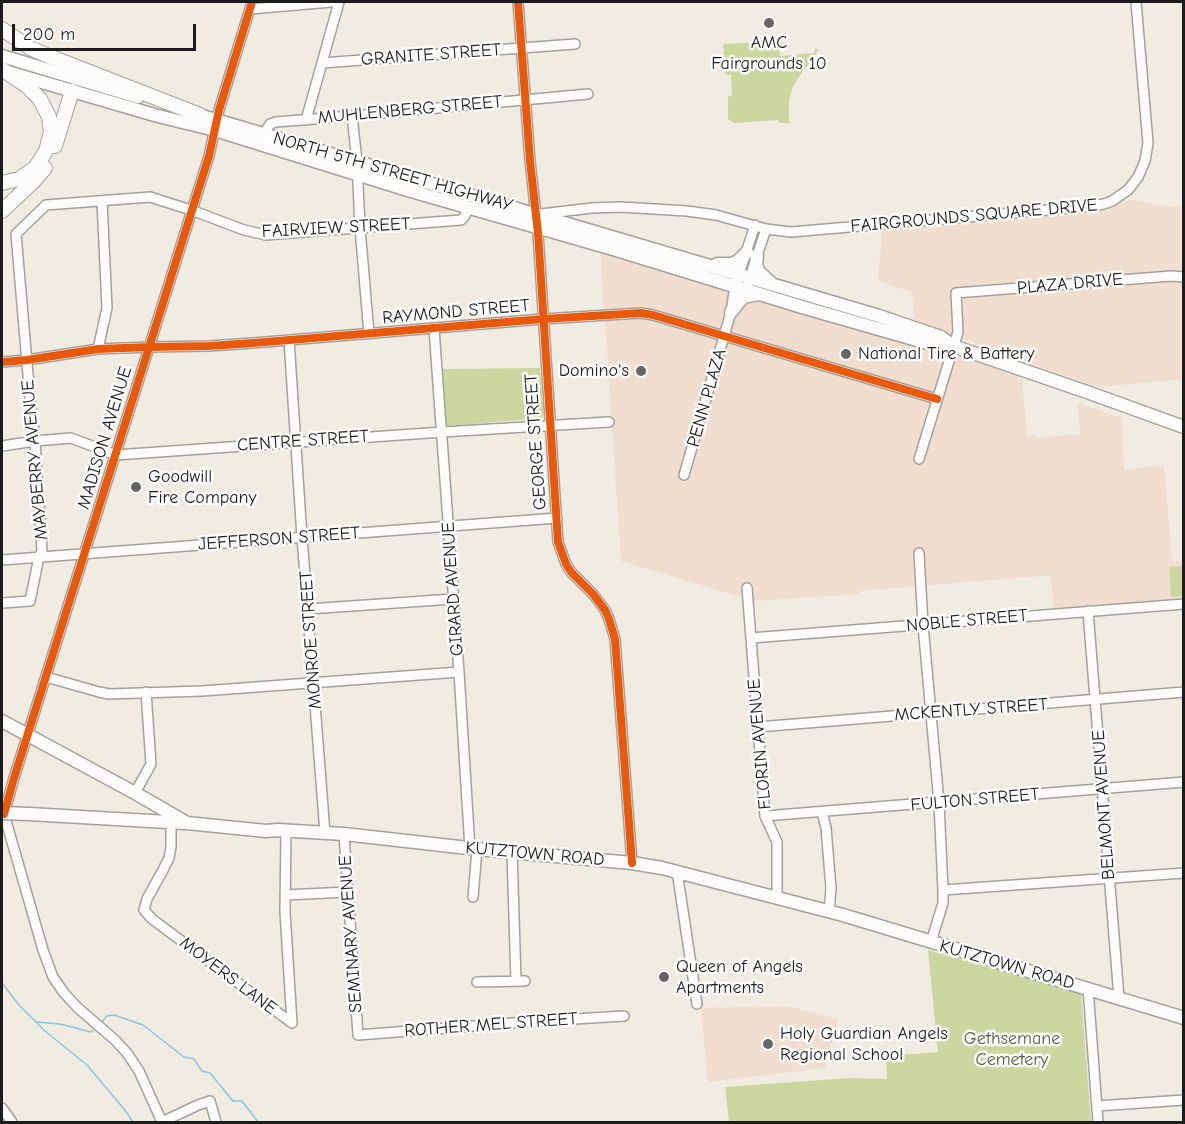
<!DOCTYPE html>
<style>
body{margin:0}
#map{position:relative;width:1185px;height:1124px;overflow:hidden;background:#f0ece2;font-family:"Comic Neue",sans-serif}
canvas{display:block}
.frame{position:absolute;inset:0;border:3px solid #1c1c1c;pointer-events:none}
.scale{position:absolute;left:12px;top:24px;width:184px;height:27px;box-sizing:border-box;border:3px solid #1c1c1c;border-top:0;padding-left:8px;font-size:18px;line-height:21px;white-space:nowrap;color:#1c1c1c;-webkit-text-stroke:4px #fff;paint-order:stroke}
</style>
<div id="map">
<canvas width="1185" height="1124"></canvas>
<div class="frame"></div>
<div class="scale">200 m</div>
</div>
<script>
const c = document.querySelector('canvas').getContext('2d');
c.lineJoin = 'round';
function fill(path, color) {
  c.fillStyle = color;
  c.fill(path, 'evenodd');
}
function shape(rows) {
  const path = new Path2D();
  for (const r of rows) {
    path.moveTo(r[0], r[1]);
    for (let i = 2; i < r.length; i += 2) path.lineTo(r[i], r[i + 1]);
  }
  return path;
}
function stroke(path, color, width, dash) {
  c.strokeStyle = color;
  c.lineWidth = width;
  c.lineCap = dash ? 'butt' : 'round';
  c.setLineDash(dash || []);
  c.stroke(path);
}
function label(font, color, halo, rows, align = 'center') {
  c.font = font + ' "Comic Neue",sans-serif';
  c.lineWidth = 5;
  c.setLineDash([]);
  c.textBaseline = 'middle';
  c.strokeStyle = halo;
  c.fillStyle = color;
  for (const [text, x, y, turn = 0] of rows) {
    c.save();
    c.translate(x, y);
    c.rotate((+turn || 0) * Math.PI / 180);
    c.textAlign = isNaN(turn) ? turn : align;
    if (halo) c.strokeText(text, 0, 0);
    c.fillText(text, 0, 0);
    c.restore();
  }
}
const built = shape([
 [1129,200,1135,200,1161,206,1183,206,1183,379,1098,387,914,322,912,292,878,281,882,228,1020,215,1102,211],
 [600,248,724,288,730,294,738,288,941,353,963,357,1022,378,1027,436,1037,435,1037,438,1080,434,1078,403,1122,418,1124,470,1164,465,1172,561,1183,561,1183,604,1054,614,1051,575,860,591,860,594,754,601,621,561],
 [787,1006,838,1019,825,1068,708,1082,701,1008]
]);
const green = shape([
 [778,41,780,56,814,53,815,49,816,48,818,50,814,58,803,71,793,86,789,101,789,123,780,123,778,120,734,123,728,119,728,97,732,95,731,75,726,75,723,44],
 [540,368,544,414,542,418,449,426,445,423,441,369],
 [1183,566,1183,596,1171,597,1169,567],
 [928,950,1081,993,1091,1122,729,1122,725,1087,850,1078,887,1079,886,1056,938,1052]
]);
const stream = shape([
 [2,983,19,1005,45,1031,87,1065,124,1109,133,1122],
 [36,1022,60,1024,91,1032,95,1029],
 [101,1023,107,1016,114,1015,143,1025,184,1057,194,1059,202,1071,210,1073,233,1101,242,1101,258,1122]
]);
const minor = shape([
 [518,2,530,161,538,233,558,542,566,564,571,572,593,594,605,610,609,619,615,639,632,863],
 [250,9,331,2],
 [322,63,575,44],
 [352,116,357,161,360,228,369,334],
 [306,120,339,2],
 [264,134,270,124,276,122,352,116,588,94],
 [541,214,592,208,621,207,687,211,716,215,766,229,791,232,1083,207,1104,204,1112,201,1128,190,1138,177,1145,161,1148,143,1136,2],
 [746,289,766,229],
 [434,329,459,672,470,849],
 [289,340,302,537,325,833],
 [98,349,107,308,102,201],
 [2,362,27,360,98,349,149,347,209,346,253,343,543,319,641,313,653,315,937,399],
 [2,446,35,441,71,438,116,455,442,432,609,422],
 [919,459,958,332,956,293,1171,276,1184,277],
 [684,475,731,312,735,286,755,225],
 [919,553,923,625,939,803,943,890,943,903,931,942],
 [2,560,557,518],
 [747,588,765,816,777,842,777,898],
 [2,603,30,601,39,557,42,551,35,441,30,398,16,234,46,205,150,197,191,210,244,230,266,235,461,220,464,217,469,207],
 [308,609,453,599],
 [1088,611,1119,998],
 [751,638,1184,604],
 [46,677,99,692,109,694,202,691,459,672],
 [758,727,1184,692],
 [135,793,151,764,146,692],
 [2,809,4,814,43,950,53,977,64,993,78,1008,115,1040,127,1053,139,1071,162,1122],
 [822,812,826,828,831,888,829,912],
 [4,814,14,778,209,156,219,110,252,2],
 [765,816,1184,782],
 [171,823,171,847,169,858,163,870,147,899,144,910,152,919,292,1023,285,912,286,831],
 [344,834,358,1035,525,1022,624,1016],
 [512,852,516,981],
 [677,871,697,1004],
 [943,890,1184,873],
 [285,895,348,892],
 [473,897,477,849],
 [477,982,525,981],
 [1088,988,1098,1122],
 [1097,1106,1184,1100],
 [2,1108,12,1122],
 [162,1122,198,1105,210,1101,216,1122]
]);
const major = shape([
 [2,56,138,97],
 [11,73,158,116,215,130,411,191,613,249,802,307,938,346,953,346],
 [192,113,879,316,941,337,953,346,1087,392,1184,427],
 [757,256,756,264,758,271,772,284],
 [717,264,732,264,738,261,747,252],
 [731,312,743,297,759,294],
 [2,721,135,793,187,823,266,831,278,830,344,834,477,849,632,863,662,868,843,915,1184,1018],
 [29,814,185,823]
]);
const highway = shape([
 [2,29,30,48,51,57,200,115],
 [55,146,72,91],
 [2,183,19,179,35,168,46,151,51,132,49,117,40,99,27,86,3,70],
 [2,211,33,182,45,168]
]);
const majorBridge = shape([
 [2,813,29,814]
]);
const cycleway = shape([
 [518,2,530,161,538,233,558,542,566,564,571,572,593,594,605,610,609,619,615,639,632,863],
 [2,362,27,360,98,349,149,347,209,346,253,343,543,319,641,313,653,315,937,399],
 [4,814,14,778,209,156,219,110,252,2]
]);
const markers = [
 [769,23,6,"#666561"],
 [846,354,6,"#666561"],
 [641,371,6,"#666561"],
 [136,487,6,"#666561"],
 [664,977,6,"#666561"],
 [768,1044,6,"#666561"]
];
const poiNames = [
 ["AMC",769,43,"center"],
 ["Fairgrounds 10",769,64,"center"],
 ["National Tire & Battery",858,354],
 ["Domino's",629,371,"right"],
 ["Goodwill",148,477],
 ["Fire Company",148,498],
 ["Queen of Angels",676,967],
 ["Apartments",676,988],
 ["Holy Guardian Angels",780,1034],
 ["Regional School",780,1055]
];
const streetNames = [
 ["GRANITE STREET",431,55,-4],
 ["MUHLENBERG STREET",410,110,-5],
 ["NORTH 5TH STREET HIGHWAY",393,172,16],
 ["FAIRGROUNDS SQUARE DRIVE",974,216,-5],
 ["FAIRVIEW STREET",336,228,-3],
 ["PLAZA DRIVE",1070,284,-5],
 ["RAYMOND STREET",456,312,-5],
 ["PENN PLAZA",707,398,-74],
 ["MADISON AVENUE",105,438,-73],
 ["CENTRE STREET",303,441,-4],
 ["GEORGE STREET",536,442,-94],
 ["MAYBERRY AVENUE",35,460,-95],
 ["JEFFERSON STREET",279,539,-4],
 ["GIRARD AVENUE",453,589,-94],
 ["NOBLE STREET",967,621,-5],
 ["MONROE STREET",311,640,-94],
 ["MCKENTLY STREET",971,710,-4],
 ["FLORIN AVENUE",760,744,-95],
 ["FULTON STREET",975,800,-5],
 ["BELMONT AVENUE",1104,805,-94],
 ["KUTZTOWN ROAD",535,854,5],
 ["SEMINARY AVENUE",351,934,-94],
 ["KUTZTOWN ROAD",1007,965,16],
 ["MOYERS LANE",228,976,37],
 ["ROTHER MEL STREET",491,1025,-4]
];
const parkNames = [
 ["Gethsemane",1012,1039],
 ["Cemetery",1012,1060]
];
fill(built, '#f2decf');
fill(green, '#ccd7a0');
stroke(stream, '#8bc6de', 1.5);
stroke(minor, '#a4a19c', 12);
stroke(major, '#a4a19c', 15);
stroke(highway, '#a4a19c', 16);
stroke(minor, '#fdfcfb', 9);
stroke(major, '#fdfcfb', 12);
stroke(highway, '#fdfcfb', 14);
stroke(majorBridge, '#a4a19c', 15, []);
stroke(majorBridge, '#fdfcfb', 12);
stroke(cycleway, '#e8590c', 8);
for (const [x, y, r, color] of markers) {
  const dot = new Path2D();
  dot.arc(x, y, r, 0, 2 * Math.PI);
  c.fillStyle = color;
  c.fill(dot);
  stroke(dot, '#fff', 2);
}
label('18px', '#1c1c1c', '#fff', poiNames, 'left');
label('18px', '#1c1c1c', '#fff', streetNames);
label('18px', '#57603b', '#fff', parkNames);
</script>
